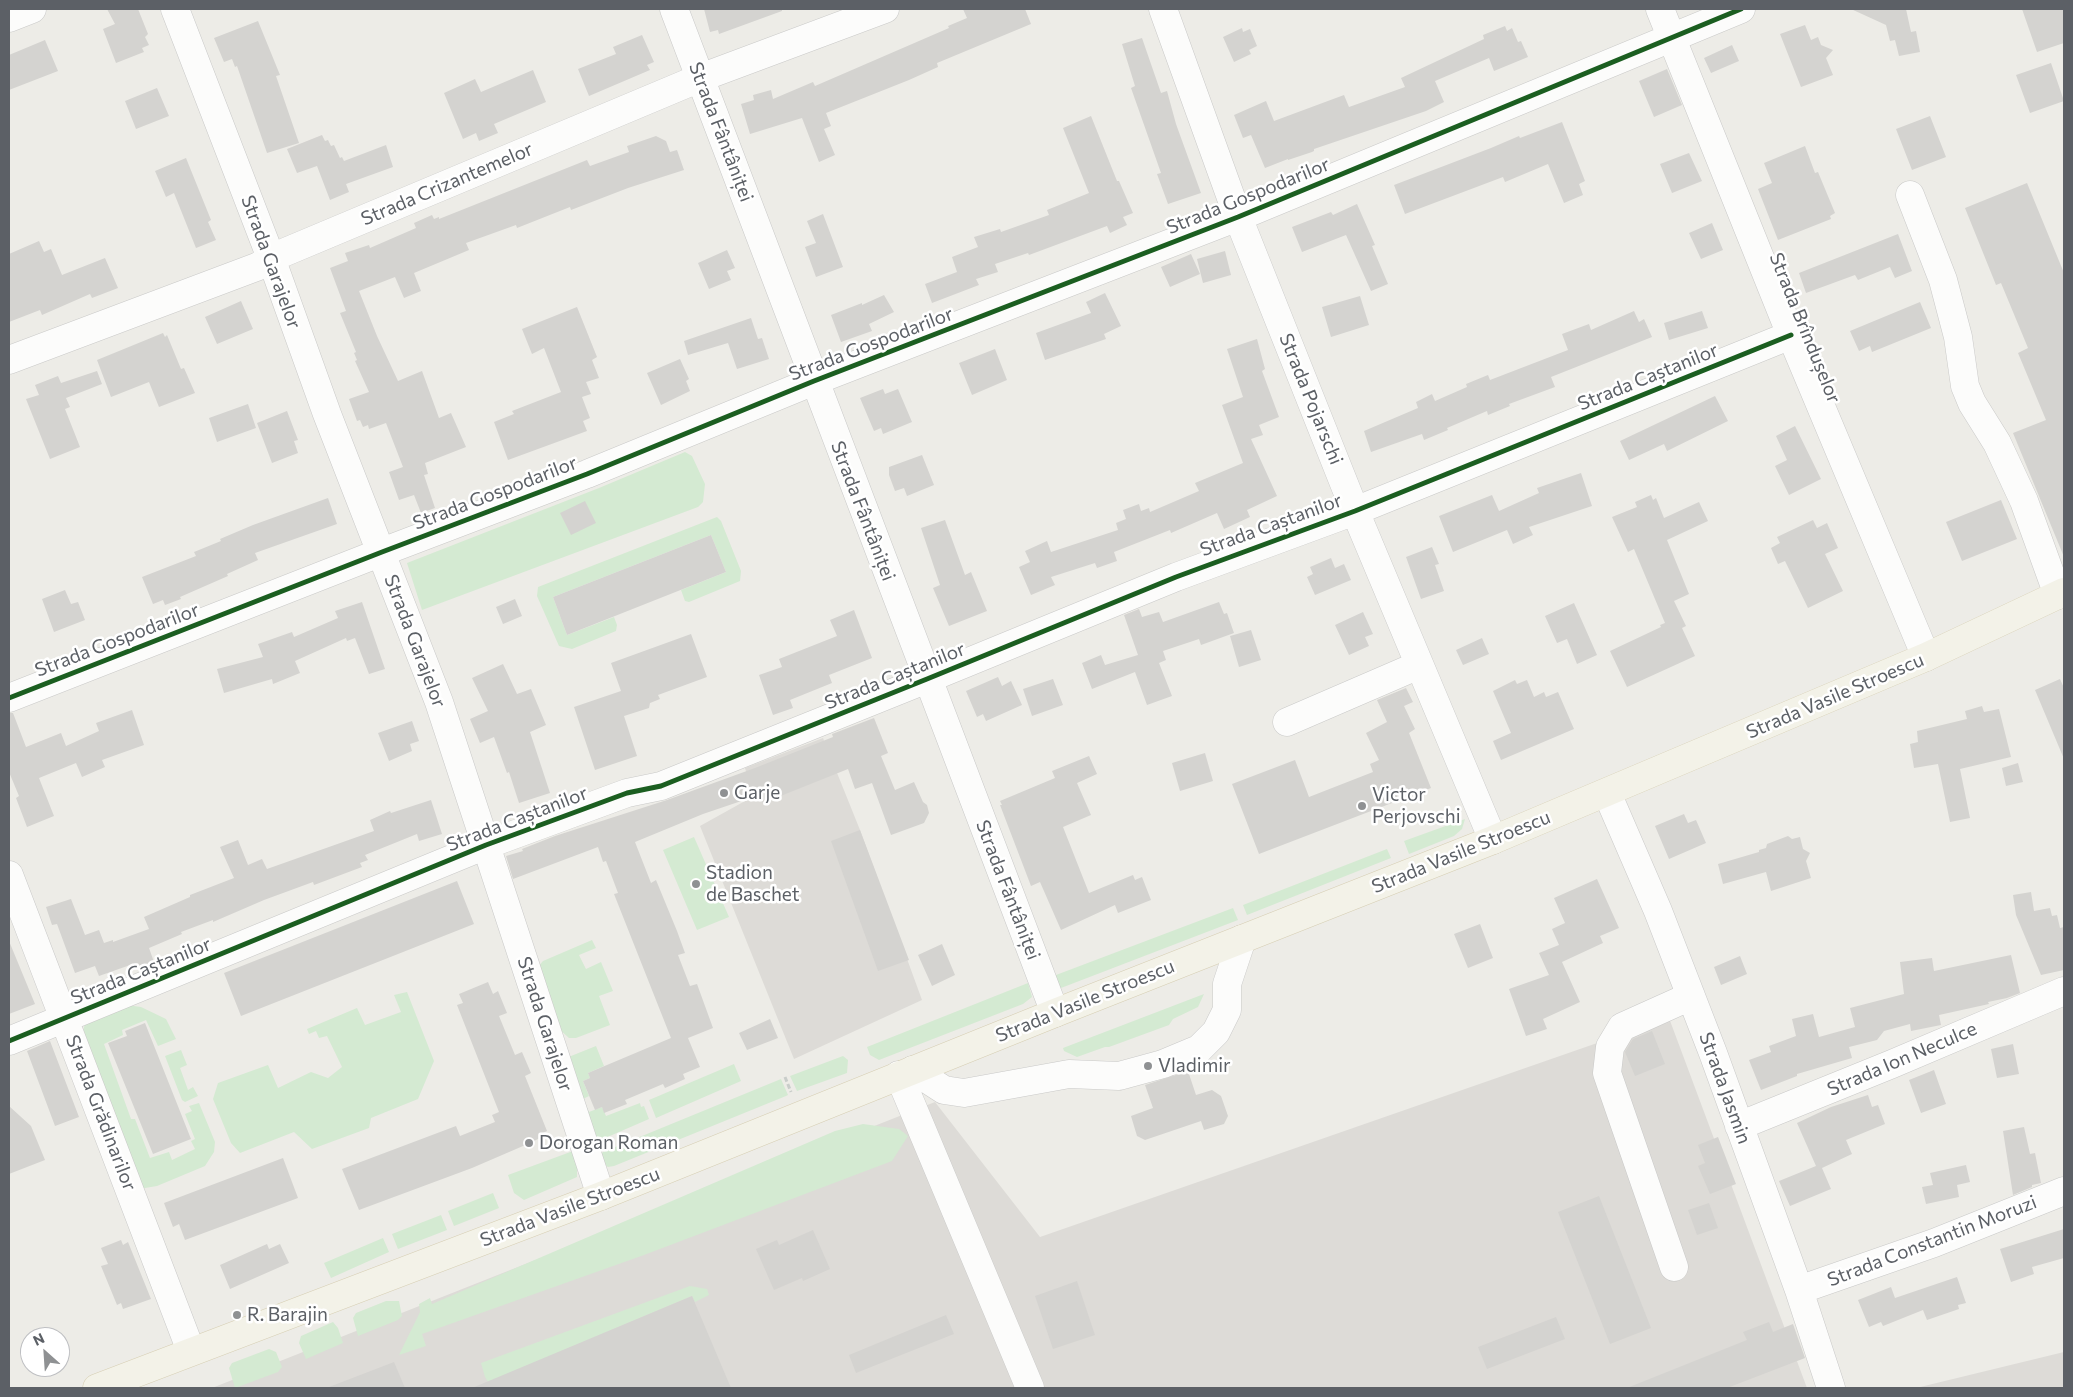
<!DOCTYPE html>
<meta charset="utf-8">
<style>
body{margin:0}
#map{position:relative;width:2073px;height:1397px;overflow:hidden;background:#edece7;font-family:Commissioner,sans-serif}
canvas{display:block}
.frame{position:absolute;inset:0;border:10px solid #5c6066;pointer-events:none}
.north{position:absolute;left:20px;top:1327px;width:50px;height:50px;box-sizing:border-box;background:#fff;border:1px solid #bebfc2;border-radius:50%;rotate:334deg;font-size:14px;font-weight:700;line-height:20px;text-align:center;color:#5c6066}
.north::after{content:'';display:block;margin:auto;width:18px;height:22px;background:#8f9193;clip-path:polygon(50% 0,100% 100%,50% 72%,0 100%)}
</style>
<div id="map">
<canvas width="2073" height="1397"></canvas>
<div class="frame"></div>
<div class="north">N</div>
</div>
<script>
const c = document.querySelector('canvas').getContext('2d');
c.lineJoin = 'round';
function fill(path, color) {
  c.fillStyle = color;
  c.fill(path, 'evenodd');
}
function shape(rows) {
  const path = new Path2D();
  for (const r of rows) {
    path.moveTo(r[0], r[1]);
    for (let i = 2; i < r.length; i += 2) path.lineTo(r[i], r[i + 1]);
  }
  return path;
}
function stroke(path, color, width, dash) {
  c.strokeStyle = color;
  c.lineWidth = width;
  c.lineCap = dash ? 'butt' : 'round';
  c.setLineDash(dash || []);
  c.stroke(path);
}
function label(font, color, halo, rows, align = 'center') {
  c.font = font + ' Commissioner,sans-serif';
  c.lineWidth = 5;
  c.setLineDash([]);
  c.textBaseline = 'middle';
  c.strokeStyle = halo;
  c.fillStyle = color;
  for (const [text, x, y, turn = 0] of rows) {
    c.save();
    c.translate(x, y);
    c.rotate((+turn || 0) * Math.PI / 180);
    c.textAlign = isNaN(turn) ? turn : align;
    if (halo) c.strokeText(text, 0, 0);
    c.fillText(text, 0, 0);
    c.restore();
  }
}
const industrial = shape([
 [823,738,860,830,922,1000,794,1059,700,826,754,796,745,768],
 [1669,1018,1807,1388,212,1388,935,1102,1040,1237],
 [2064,1352,2064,1388,1916,1388]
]);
const green = shape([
 [685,452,692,456,705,484,703,502,698,507,422,610,407,563,599,488],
 [717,517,721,521,741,571,740,581,689,602,685,601,681,590,726,572,711,535,553,597,567,635,614,617,617,625,616,631,572,649,559,646,537,596,538,587],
 [1465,819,1462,829,1454,836,1409,854,1404,841],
 [694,837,729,917,697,930,663,850],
 [1387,849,1391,858,1247,915,1243,905],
 [1233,908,1238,920,1061,988,1055,986,1052,980,1056,975],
 [592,940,596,948,579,955,586,969,601,962,613,991,599,996,610,1025,576,1038,569,1038,558,1028,536,969,543,961],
 [1028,983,1032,997,1023,1004,879,1060,870,1055,867,1047],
 [407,992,434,1061,418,1099,371,1118,369,1128,312,1149,294,1132,240,1153,231,1143,213,1099,218,1083,268,1065,278,1088,311,1072,328,1078,342,1067,327,1036,319,1038,316,1031,309,1034,307,1029,357,1008,365,1025,401,1012,394,995],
 [1204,994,1198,1007,1173,1019,1169,1025,1109,1047,1105,1047,1077,1057,1064,1051,1063,1048],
 [112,1003,141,1007,166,1019,176,1039,158,1046,146,1020,122,1030,123,1035,104,1044,131,1119,135,1119,150,1158,169,1152,172,1160,195,1149,191,1141,195,1139,185,1114,192,1111,189,1106,199,1103,215,1142,214,1152,205,1166,157,1186,139,1189,82,1036,85,1023],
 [596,1046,604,1066,588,1073,590,1078,583,1081,589,1096,583,1099,589,1112,602,1107,606,1116,640,1103,641,1107,644,1106,649,1119,596,1142,561,1060],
 [181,1050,187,1065,180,1068,188,1090,193,1087,198,1096,185,1102,182,1100,165,1056],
 [843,1056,848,1060,847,1073,797,1091,790,1076],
 [734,1064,741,1081,656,1118,649,1100],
 [781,1079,788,1095,786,1096,614,1166,608,1167,601,1162,598,1156,603,1152],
 [863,1124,899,1129,908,1136,892,1161,644,1255,422,1334,426,1346,399,1355,420,1312,419,1304,430,1298,432,1304,835,1131],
 [573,1151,577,1163,577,1177,524,1200,514,1193,508,1175],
 [493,1193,499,1208,454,1226,448,1211],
 [441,1215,447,1230,398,1249,392,1234],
 [383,1238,389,1252,331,1278,324,1263],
 [690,1286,707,1289,709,1295,695,1302,692,1296,488,1382,485,1377,481,1363],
 [386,1301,399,1301,402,1316,398,1320,358,1336,353,1318,356,1313],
 [333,1322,338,1328,343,1343,306,1359,299,1343,301,1336],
 [269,1349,276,1352,282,1367,278,1372,235,1388,229,1368,232,1363]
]);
const building = shape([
 [107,9,138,9,148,34,145,37,149,45,142,48,144,52,116,63,103,29,115,24],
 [704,9,782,9,782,11,719,34,718,30,710,32],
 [963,9,1025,9,1031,24,937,63,938,67,909,80,826,113,831,126,824,129,835,155,819,162,802,118,750,134,741,104,754,100,753,95,771,90,773,99,813,82,815,86,949,28,948,26,967,18],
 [1851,9,1906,9,1911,32,1916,31,1920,52,1899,56,1895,40,1890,41,1886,25],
 [2022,9,2064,9,2064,43,2037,52],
 [258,21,280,75,276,76,299,143,267,153,237,66,235,67,232,59,224,62,214,38],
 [1805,25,1811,40,1818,37,1821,45,1833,50,1826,58,1833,75,1801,87,1780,34],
 [1505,26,1507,31,1512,28,1518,42,1521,41,1528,57,1494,71,1489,58,1435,81,1444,102,1426,111,1314,149,1314,151,1312,152,1288,160,1288,159,1265,168,1251,135,1243,138,1234,115,1266,101,1274,121,1344,95,1349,107,1405,87,1401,78,1484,39,1483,35],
 [1242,28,1243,32,1250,29,1257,46,1249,50,1251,54,1234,62,1223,37],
 [642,35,654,62,647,65,650,70,589,96,578,69,616,54,613,47],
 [1142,38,1161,93,1167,91,1176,124,1201,193,1168,204,1157,174,1161,173,1131,88,1135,86,1122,44],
 [45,40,58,71,9,90,9,55],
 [1732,45,1739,61,1711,73,1704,58],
 [2051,63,2064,101,2030,113,2016,75],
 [1667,69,1682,105,1654,117,1639,81],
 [533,70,546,102,494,124,498,133,479,141,476,133,463,139,444,93,475,79,481,92],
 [157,88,169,116,136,129,125,101],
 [1091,116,1117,181,1119,181,1133,213,1123,217,1127,225,1110,233,1107,226,1029,255,1028,253,995,264,998,272,976,279,979,285,932,303,925,284,957,272,952,257,978,247,974,237,1000,229,1001,232,1049,215,1047,210,1089,193,1063,128],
 [1930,116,1946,157,1912,170,1896,129],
 [1562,122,1585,181,1579,184,1583,195,1564,203,1548,164,1505,182,1503,177,1405,214,1394,185,1491,148,1519,136,1520,138],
 [322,135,325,141,328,140,331,146,334,145,340,158,342,157,344,161,386,145,393,167,346,184,349,192,330,200,317,166,297,173,287,149],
 [656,136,666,141,670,152,677,150,684,170,628,188,571,210,570,207,517,228,516,225,466,243,469,250,414,273,421,291,404,298,395,277,359,291,377,336,398,381,422,371,439,418,451,413,466,447,425,463,428,474,424,475,435,508,421,513,414,495,399,500,389,472,403,467,386,423,369,429,368,425,363,427,360,420,357,421,349,399,369,392,355,361,357,360,354,353,356,352,340,313,346,311,330,268,348,261,345,253,369,245,370,248,416,228,414,223,432,215,434,219,439,217,439,219,587,160,590,166,629,152,627,146],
 [1805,146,1815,173,1818,172,1835,213,1830,216,1831,219,1778,240,1758,189,1772,183,1764,163],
 [1689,153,1702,181,1672,193,1660,164],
 [186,158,211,220,208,222,216,240,196,248,174,193,166,197,155,171],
 [2027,183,2064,273,2064,557,2013,433,2046,420,2018,353,2028,348,2001,283,1996,285,1965,208],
 [1357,204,1375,245,1372,246,1388,284,1371,291,1346,235,1302,252,1292,227,1331,212,1333,215],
 [823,214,843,267,816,277,805,247,816,243,807,221],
 [1712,223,1723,250,1701,259,1689,233],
 [1898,234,1912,271,1895,278,1890,267,1858,280,1855,275,1806,293,1799,273],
 [39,241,44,252,51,249,62,275,105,258,118,288,92,298,90,294,42,315,40,310,9,322,9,254],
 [727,250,735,268,727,271,731,280,709,289,698,263],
 [1225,251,1231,275,1203,283,1197,259],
 [1191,254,1200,274,1170,287,1161,267],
 [1105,293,1121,326,1104,334,1106,339,1045,360,1036,333,1091,313,1086,302],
 [884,295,894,312,869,324,872,331,841,342,831,315,862,303,862,305],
 [1360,296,1369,325,1331,337,1322,307],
 [241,301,253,329,217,344,205,317],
 [1920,302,1931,328,1872,352,1870,346,1859,351,1850,331],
 [577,307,597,357,592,360,599,378,586,382,591,394,582,397,590,418,583,421,587,431,508,460,494,422,514,414,512,411,561,392,544,348,532,354,522,329],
 [1634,311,1639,322,1644,319,1652,337,1551,377,1555,387,1509,404,1510,406,1488,415,1487,411,1447,428,1448,430,1424,440,1422,434,1371,452,1364,431,1418,408,1416,402,1432,394,1435,401,1467,387,1466,384,1488,375,1490,380,1568,350,1562,334,1589,324,1591,330],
 [1702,311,1708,328,1669,340,1664,323],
 [751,318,758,339,762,338,769,359,737,369,728,343,688,355,684,341],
 [163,333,165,337,167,335,181,369,184,368,195,393,159,407,149,382,111,397,97,360],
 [1257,339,1265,369,1262,371,1279,417,1259,425,1263,435,1251,439,1277,496,1247,510,1250,517,1224,529,1217,513,1171,533,1170,530,1114,552,1117,561,1097,568,1095,563,1051,577,1055,585,1031,595,1019,567,1030,562,1025,551,1047,541,1051,552,1118,530,1116,523,1126,519,1123,510,1139,504,1141,511,1149,508,1150,512,1199,491,1195,483,1243,463,1222,405,1243,397,1227,349],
 [995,349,1007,380,972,395,959,363],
 [680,359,689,379,686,381,690,391,661,405,647,373],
 [97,371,102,384,66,398,70,407,65,409,80,447,50,459,26,399,39,395,35,385,58,376,61,383],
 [883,389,885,394,898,389,912,422,883,434,881,428,874,431,860,398],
 [1715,396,1728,421,1667,451,1664,444,1629,460,1620,441],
 [248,404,256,428,217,442,209,418],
 [287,411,298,440,294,441,298,453,272,463,257,423],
 [1795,426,1821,479,1789,495,1775,466,1787,460,1776,436],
 [922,455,934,485,907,496,904,488,895,491,889,475,889,467],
 [1581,473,1592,506,1529,527,1533,535,1513,544,1507,530,1453,552,1439,516,1492,495,1499,511,1539,493,1537,488],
 [1651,495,1653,500,1656,498,1664,518,1699,502,1708,521,1667,540,1689,594,1674,601,1686,626,1682,628,1695,656,1627,687,1610,651,1661,627,1660,625,1665,623,1634,549,1628,552,1612,517,1637,507,1635,502],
 [328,498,337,524,255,553,258,560,227,574,228,576,180,597,181,599,165,605,163,600,153,604,142,577,196,556,194,552,221,541,220,539,253,525],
 [2001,500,2017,539,1962,561,1946,522],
 [585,501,596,523,571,535,560,513],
 [945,520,965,575,971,572,987,611,949,626,933,588,940,585,921,528],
 [1813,520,1817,528,1827,523,1838,548,1825,554,1843,591,1808,608,1785,561,1778,564,1771,548,1780,543,1777,537],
 [711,535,726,572,567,635,553,597],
 [1432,547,1439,564,1435,565,1444,591,1421,599,1406,557],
 [1331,558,1335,568,1344,564,1351,580,1315,595,1307,577,1313,574,1310,567],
 [65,590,71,604,78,602,85,620,54,632,42,599],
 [515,599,522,616,503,624,496,607],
 [362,602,385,669,369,674,355,638,347,641,346,638,295,661,300,673,273,684,272,679,224,693,217,669,263,657,258,644,292,632,294,637,338,618,335,611],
 [1219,602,1224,614,1227,613,1234,633,1201,645,1199,639,1163,651,1166,660,1159,663,1172,696,1147,705,1135,672,1092,689,1082,663,1101,655,1105,665,1138,655,1124,615,1139,609,1142,617,1159,612,1163,622],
 [1574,603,1597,655,1577,664,1567,639,1557,643,1545,616],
 [854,610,872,658,829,675,832,683,790,700,793,708,773,715,759,675,782,667,779,659,837,636,830,620],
 [1363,612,1373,634,1365,637,1369,646,1349,655,1335,625],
 [1251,630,1261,660,1239,667,1230,636],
 [691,634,707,677,658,695,660,699,650,703,649,708,624,716,637,756,595,770,574,707,621,691,611,663],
 [1482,638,1489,654,1463,665,1456,650],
 [503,664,517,694,531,689,546,725,530,732,550,793,519,803,509,772,507,773,494,737,480,743,470,719,488,711,472,678],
 [998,677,1002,686,1011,681,1022,705,986,721,983,714,977,717,966,691],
 [1053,679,1063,705,1032,716,1023,689],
 [2060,679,2064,688,2064,759,2035,690],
 [1515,680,1517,684,1527,680,1534,697,1544,692,1546,697,1558,692,1574,729,1501,760,1493,741,1511,733,1493,691],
 [1406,688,1413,702,1404,706,1415,729,1409,733,1431,788,1259,854,1232,784,1295,760,1309,797,1373,772,1370,764,1379,760,1366,733,1387,722,1377,700],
 [1982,706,1984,712,1999,709,2011,757,1960,769,1970,818,1950,822,1938,764,1914,768,1910,744,1918,742,1917,731,1967,719,1965,711],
 [132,710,144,745,102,760,105,767,82,777,76,763,39,778,54,816,27,827,16,798,19,796,9,772,9,713,13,713,26,747,61,733,66,746,99,731,96,723],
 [874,718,888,753,881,756,895,790,914,782,923,802,927,805,929,813,924,823,891,835,872,783,855,789,848,769,763,803,759,795,703,814,635,842,651,883,656,880,677,931,685,953,678,955,690,986,697,984,713,1028,688,1038,700,1067,683,1074,685,1079,665,1088,663,1084,625,1100,627,1104,604,1113,602,1107,595,1110,583,1081,590,1078,588,1073,671,1038,614,894,618,893,606,861,603,862,598,847,513,879,506,856,523,851,522,849,555,836,667,800,755,768,833,737,832,734],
 [412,721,419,741,410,744,412,751,389,761,378,733],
 [1205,753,1213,781,1180,791,1172,763],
 [1089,756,1097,774,1077,783,1091,815,1063,827,1089,893,1133,875,1135,880,1142,877,1151,900,1118,913,1115,905,1061,930,1040,882,1031,886,1000,805,1002,805,1000,801,1055,778,1052,771],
 [2018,763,2023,782,2006,786,2002,768],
 [431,800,442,834,419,841,417,834,365,855,368,860,360,863,362,867,314,885,313,882,264,900,213,922,213,920,181,932,182,934,149,948,154,962,135,969,133,964,99,976,95,966,75,973,57,924,52,925,46,907,71,899,85,935,99,930,104,943,113,940,113,942,149,929,144,917,190,897,190,895,234,878,220,847,238,840,248,865,262,859,267,869,374,831,370,820,390,811,391,813],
 [1684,814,1688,823,1696,820,1706,843,1669,859,1655,826],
 [860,830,909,960,878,971,831,841],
 [1788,836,1792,839,1800,837,1803,849,1810,853,1806,861,1811,878,1771,891,1766,872,1723,884,1718,864,1759,852,1759,850,1766,848,1767,844],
 [1597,879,1619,928,1600,936,1603,943,1562,962,1580,1002,1543,1019,1547,1029,1526,1036,1509,989,1549,975,1539,953,1559,945,1552,929,1565,923,1554,898],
 [457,881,474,924,241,1016,224,973],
 [2031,892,2034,911,2050,908,2052,916,2057,915,2060,928,2064,927,2064,970,2041,975,2016,915,2013,895],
 [1480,924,1493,958,1468,968,1454,934],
 [9,941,35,1004,9,1014],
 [942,944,955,975,932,986,918,955],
 [2011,955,2020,993,2007,998,1988,1002,1989,1004,1939,1015,1941,1025,1911,1031,1910,1024,1884,1031,1877,1040,1849,1047,1852,1058,1797,1074,1797,1076,1761,1090,1749,1060,1771,1052,1769,1046,1796,1036,1792,1019,1813,1014,1819,1037,1855,1027,1850,1008,1904,994,1900,962,1932,958,1934,971],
 [1740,956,1747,974,1721,985,1714,967],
 [488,982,493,994,498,991,507,1013,499,1016,515,1055,522,1052,531,1073,525,1076,547,1131,543,1133,544,1136,530,1143,472,1168,359,1210,342,1169,456,1126,460,1136,495,1122,492,1115,499,1112,457,1005,463,1003,459,994],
 [770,1019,778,1038,747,1050,739,1033],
 [145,1023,191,1139,153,1154,108,1043,127,1036,125,1031],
 [1652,1031,1665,1064,1635,1076,1625,1052,1633,1039],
 [50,1041,79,1117,55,1126,27,1051],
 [2013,1044,2019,1074,1997,1078,1991,1049],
 [1934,1070,1946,1104,1921,1113,1909,1080],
 [1188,1071,1196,1095,1212,1090,1221,1096,1228,1116,1224,1124,1204,1130,1201,1121,1145,1140,1137,1136,1131,1116,1153,1108,1145,1085],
 [1868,1095,1872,1107,1878,1105,1885,1124,1846,1140,1852,1154,1822,1168,1831,1189,1790,1206,1779,1181,1816,1166,1797,1123,1831,1107],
 [9,1106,31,1126,45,1160,9,1174],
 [2024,1127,2030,1154,2035,1153,2041,1183,2032,1185,2032,1187,2013,1195,2003,1131],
 [1718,1137,1736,1184,1710,1194,1698,1166,1705,1163,1698,1145],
 [283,1158,298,1198,185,1240,179,1224,173,1227,164,1203],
 [1966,1165,1970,1182,1957,1185,1959,1197,1926,1204,1922,1187,1933,1185,1930,1173],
 [1599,1196,1651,1328,1610,1344,1558,1212],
 [1709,1203,1718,1228,1697,1235,1688,1210],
 [2064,1229,2064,1258,2032,1267,2034,1274,2011,1282,2000,1249],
 [813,1230,830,1269,803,1281,802,1278,774,1290,756,1249,777,1240,779,1245],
 [121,1240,123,1245,128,1242,151,1299,123,1309,121,1303,117,1305,101,1266,108,1264,101,1248],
 [267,1244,269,1249,280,1244,289,1263,230,1289,220,1265],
 [1957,1277,1966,1303,1958,1305,1959,1309,1927,1320,1923,1310,1883,1326,1881,1322,1869,1327,1858,1300,1891,1287,1895,1298],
 [1077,1281,1095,1335,1053,1349,1035,1296],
 [692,1296,731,1388,472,1388],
 [946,1315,954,1334,856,1373,849,1355],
 [1556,1317,1565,1339,1487,1369,1478,1347],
 [1769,1322,1773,1332,1793,1324,1805,1358,1727,1388,1627,1388,1747,1340,1743,1332],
 [394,1362,405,1388,329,1388,329,1387]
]);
const path = shape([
 [785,1077,791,1092]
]);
const minor = shape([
 [175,9,271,258,327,414,439,702,601,1196],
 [674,9,1055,1013],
 [1163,9,1238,217,1355,511,1493,840],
 [1660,9,1791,335,1926,657],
 [9,18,32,9],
 [1910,195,1943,280,1958,337,1965,386,1972,403,1997,443,2024,501,2058,595],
 [9,360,259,266,271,258,700,78,885,9],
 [9,698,382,552,587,474,814,381,1238,217,1741,9],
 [1287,722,1419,665],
 [1607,793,1658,911,1713,1053,1799,1290,1831,1388],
 [9,875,191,1351],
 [9,1041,486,845,627,793,661,786,927,679,1176,577,1355,511,1791,335],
 [913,1070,944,1090,964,1093,1069,1074,1119,1076,1163,1064,1199,1049,1216,1032,1227,1010,1227,984,1242,939],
 [899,1075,1030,1388],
 [1739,1126,1892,1064,2064,991],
 [1674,1267,1607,1073,1610,1047,1622,1027,1691,996],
 [1799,1290,1934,1243,2064,1191]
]);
const major = shape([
 [97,1388,601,1196,1055,1013,1493,840,1926,657,2064,592]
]);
const cycleway = shape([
 [9,698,382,552,587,474,814,381,1238,217,1741,9],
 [9,1041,486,845,627,793,661,786,927,679,1176,577,1355,511,1791,335]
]);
const markers = [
 [724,793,5,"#8f9193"],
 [1362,806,5,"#8f9193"],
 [696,884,5,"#8f9193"],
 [1148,1066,5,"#8f9193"],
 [529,1143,5,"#8f9193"],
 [237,1315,5,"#8f9193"]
];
const streetNames = [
 ["Strada Fântâniței",721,132,69],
 ["Strada Crizantemelor",447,184,-23],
 ["Strada Gospodarilor",1248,196,-22],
 ["Strada Garajelor",271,262,70],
 ["Strada Brîndușelor",1805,328,68],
 ["Strada Gospodarilor",871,344,-21],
 ["Strada Caștanilor",1648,377,-22],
 ["Strada Pojarschi",1311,399,68],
 ["Strada Gospodarilor",495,493,-21],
 ["Strada Fântâniței",863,511,69],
 ["Strada Caștanilor",1271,525,-20],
 ["Strada Gospodarilor",117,640,-21],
 ["Strada Garajelor",415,641,69],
 ["Strada Caștanilor",895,676,-22],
 ["Strada Vasile Stroescu",1835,696,-23],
 ["Strada Caștanilor",517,819,-21],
 ["Strada Vasile Stroescu",1461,852,-22],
 ["Strada Fântâniței",1008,890,69],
 ["Strada Caștanilor",141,971,-22],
 ["Strada Vasile Stroescu",1085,1001,-22],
 ["Strada Garajelor",545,1024,72],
 ["Strada Ion Neculce",1902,1059,-23],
 ["Strada Jasmin",1725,1088,70],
 ["Strada Grădinarilor",101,1113,69],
 ["Strada Vasile Stroescu",570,1207,-21],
 ["Strada Constantin Moruzi",1932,1241,-21]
];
const poiNames = [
 ["Garje",734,793],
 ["Victor",1372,795],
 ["Perjovschi",1372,817],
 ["Stadion",706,873],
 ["de Baschet",706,895],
 ["Vladimir",1158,1066],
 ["Dorogan Roman",539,1143],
 ["R. Barajin",247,1315]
];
fill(industrial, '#dddbd7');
fill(green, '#d4ead2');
fill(building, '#d4d3d0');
stroke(minor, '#c9c9c8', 29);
stroke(major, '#d6ceb3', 29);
stroke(path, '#c9cdca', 3, [5, 2.5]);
stroke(minor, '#fcfcfb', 28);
stroke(major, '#f3f2e8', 28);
stroke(cycleway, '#1b5e20', 5);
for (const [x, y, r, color] of markers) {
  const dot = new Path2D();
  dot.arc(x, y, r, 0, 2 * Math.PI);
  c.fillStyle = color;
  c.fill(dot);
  stroke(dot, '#fff', 2);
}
label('19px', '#5c6066', '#fff', streetNames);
label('19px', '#5c6066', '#fff', poiNames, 'left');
</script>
